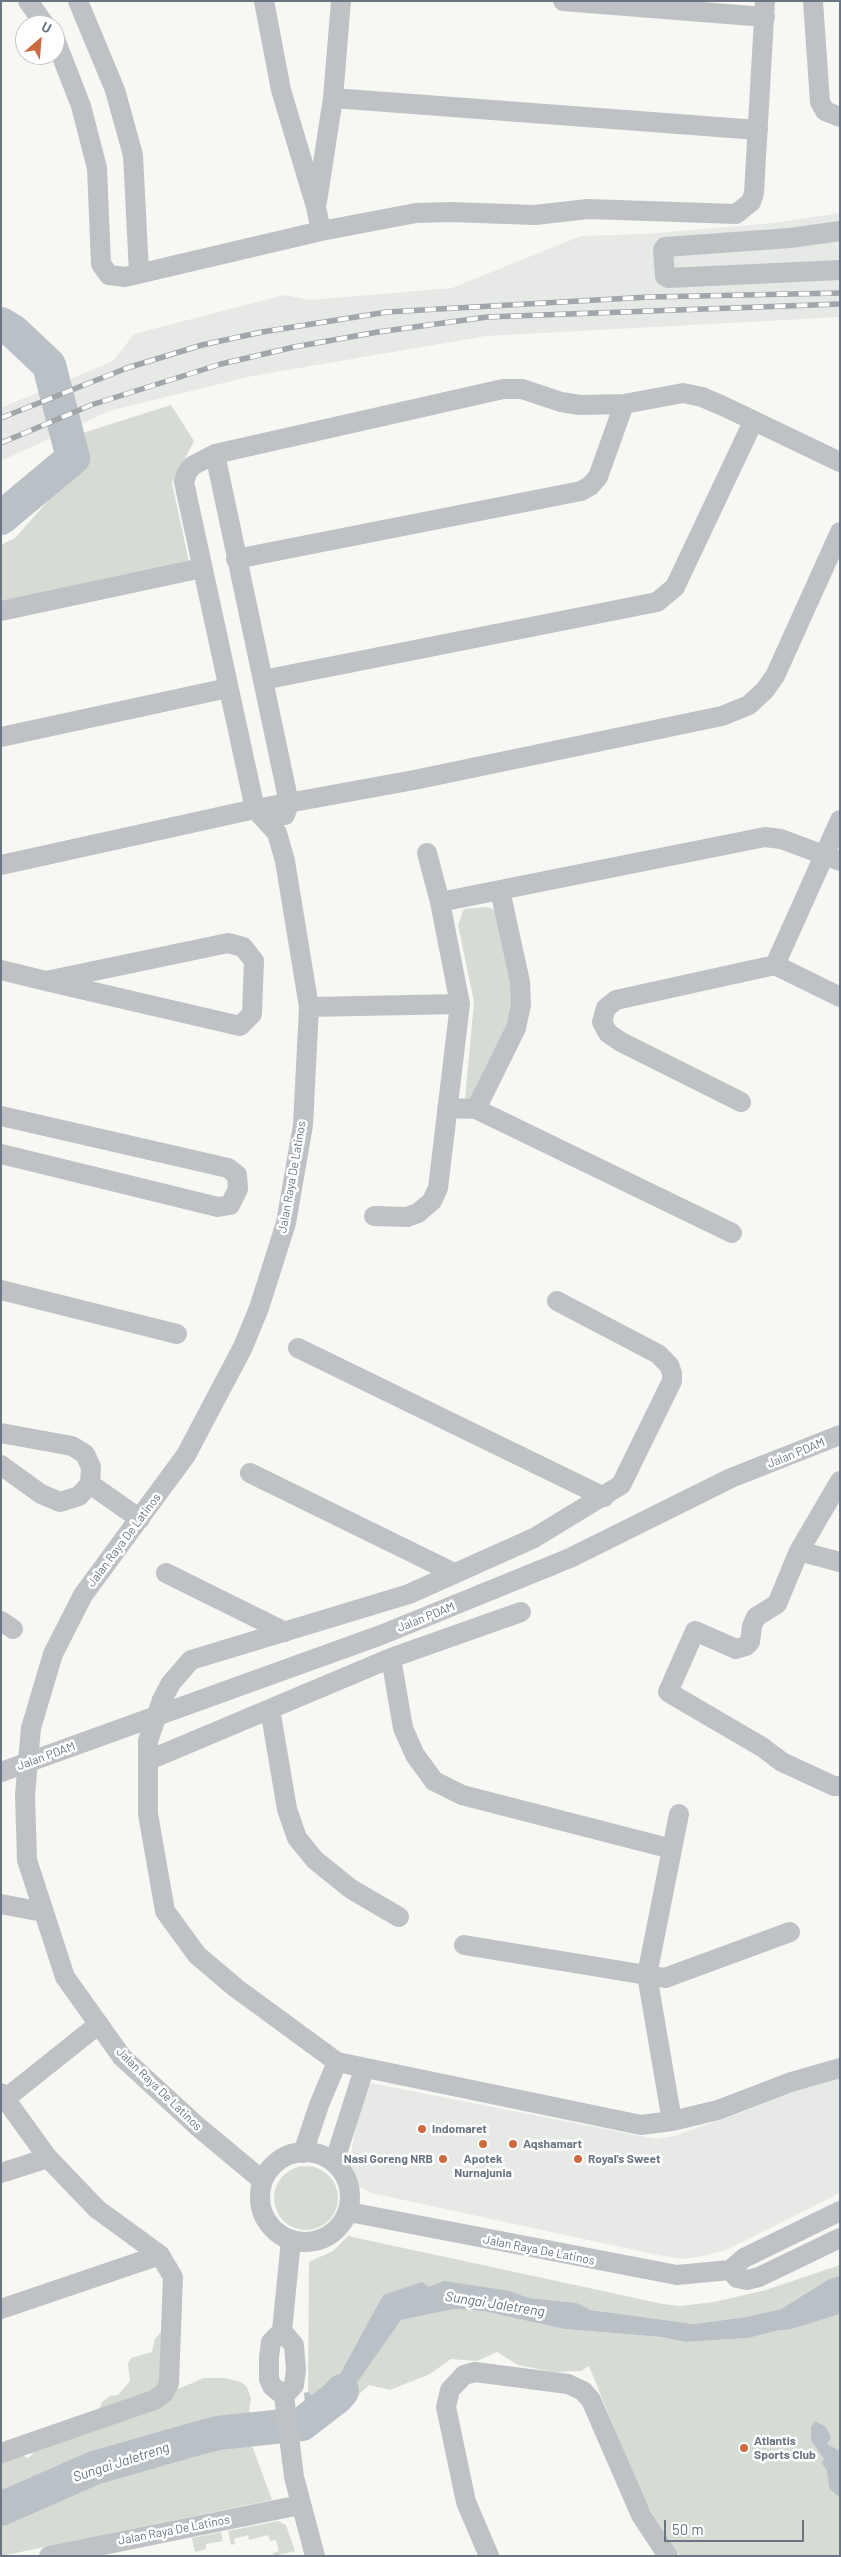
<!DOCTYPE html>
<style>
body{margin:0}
#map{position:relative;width:841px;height:2557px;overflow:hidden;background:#f7f7f4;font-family:Barlow,sans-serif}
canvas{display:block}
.frame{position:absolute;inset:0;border:2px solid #6a7581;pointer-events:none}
.north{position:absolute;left:15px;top:15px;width:50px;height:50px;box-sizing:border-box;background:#fff;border:1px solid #c3c8cd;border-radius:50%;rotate:27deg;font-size:14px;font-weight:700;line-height:20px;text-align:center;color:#6a7581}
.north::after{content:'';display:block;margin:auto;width:18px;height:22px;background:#cc6b3f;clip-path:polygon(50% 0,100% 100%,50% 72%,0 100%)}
.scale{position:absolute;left:664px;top:2520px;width:140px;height:22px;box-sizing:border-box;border:2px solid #6a7581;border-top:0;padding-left:6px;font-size:15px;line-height:18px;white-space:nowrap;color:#6a7581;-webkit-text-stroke:4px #fff;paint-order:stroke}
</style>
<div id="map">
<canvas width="841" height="2557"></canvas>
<div class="frame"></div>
<div class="north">U</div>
<div class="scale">50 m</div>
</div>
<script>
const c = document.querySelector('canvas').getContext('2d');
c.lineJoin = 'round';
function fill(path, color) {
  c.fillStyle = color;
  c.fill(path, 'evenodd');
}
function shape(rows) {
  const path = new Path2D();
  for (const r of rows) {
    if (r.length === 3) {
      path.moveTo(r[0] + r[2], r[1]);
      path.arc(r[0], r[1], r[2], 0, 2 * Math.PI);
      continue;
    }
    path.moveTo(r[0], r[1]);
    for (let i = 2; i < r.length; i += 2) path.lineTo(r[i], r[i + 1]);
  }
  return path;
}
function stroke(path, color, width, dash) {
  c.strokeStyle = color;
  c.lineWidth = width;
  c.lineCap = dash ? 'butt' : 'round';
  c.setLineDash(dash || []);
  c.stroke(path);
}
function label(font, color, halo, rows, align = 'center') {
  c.font = font + ' Barlow,sans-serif';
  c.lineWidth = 5;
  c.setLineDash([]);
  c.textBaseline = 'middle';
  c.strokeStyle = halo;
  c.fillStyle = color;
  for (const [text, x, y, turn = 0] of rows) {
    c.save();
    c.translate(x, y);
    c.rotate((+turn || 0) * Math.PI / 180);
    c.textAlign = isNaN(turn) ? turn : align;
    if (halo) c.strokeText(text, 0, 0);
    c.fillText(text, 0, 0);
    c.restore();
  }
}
const built = shape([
 [840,213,840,317,486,336,252,376,109,411,1,461,1,408,113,361,134,334,284,295,310,300,452,288,581,236,645,234,773,223],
 [840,2073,840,2193,726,2250,703,2256,683,2259,658,2255,371,2193,356,2184,350,2174,349,2164,365,2082,656,2139,674,2136,737,2114]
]);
const green = shape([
 [171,405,194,441,172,483,189,562,1,604,1,545,15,538,80,465,83,433],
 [487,907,497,911,519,997,483,1102,465,1099,474,1002,458,925,464,909],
 [306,2198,32],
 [348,2236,663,2304,680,2306,714,2302,766,2290,840,2265,840,2276,829,2279,781,2309,746,2317,694,2324,591,2310,577,2303,529,2298,510,2291,429,2287,397,2292,383,2295,329,2394,319,2401,308,2392,309,2262,333,2251],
 [454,2309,483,2311,564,2329,661,2337,685,2342,749,2338,775,2331,792,2329,840,2314,840,2556,680,2556,642,2497,589,2366,581,2371,554,2372,518,2365,497,2352,477,2361,451,2359,430,2374,390,2390,369,2385,356,2397,353,2386,401,2320],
 [167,2331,171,2384,178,2389,204,2378,225,2378,241,2382,247,2387,251,2398,249,2413,103,2453,1,2494,1,2456,18,2453,28,2458,41,2446,97,2414,102,2402,110,2396,118,2395,130,2381,128,2364,131,2358,152,2352,155,2339,160,2333],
 [244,2441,253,2448,272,2500,1,2556,1,2522,81,2486,204,2448],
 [278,2521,286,2525,295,2551,274,2556,273,2553,279,2551,276,2540,270,2541,268,2535,249,2540,248,2535,234,2539,235,2544,231,2545,228,2531],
 [221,2532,223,2541,206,2544,206,2549,195,2552,192,2538]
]);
const water = shape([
 [840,2276,840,2314,792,2329,775,2331,749,2338,685,2342,661,2337,564,2329,483,2311,454,2309,401,2320,337,2411,322,2426,308,2430,304,2393,308,2392,319,2401,329,2394,383,2295,422,2282,429,2287,444,2281,510,2291,529,2298,577,2303,591,2310,694,2324,746,2317,781,2309,829,2279],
 [815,2421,826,2427,831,2438,827,2444,840,2451,840,2498,829,2488,827,2471,822,2463,824,2459,811,2440,811,2427]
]);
const river = shape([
 [1,324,14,332,49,365,73,458,1,518],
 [1,2509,94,2468,188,2441,218,2433,302,2424,337,2397,342,2391]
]);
const minor = shape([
 [28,1,45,25],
 [78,1,115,90,133,155,139,273],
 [264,1,281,90,316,207,321,231],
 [563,1,765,17],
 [813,1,820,102,825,111,840,117],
 [55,39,81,106,97,168,101,264,109,275,125,277,321,231,416,213,451,212,535,215,588,209,736,214,751,202,754,193,765,1],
 [333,98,758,130],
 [317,202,333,98,341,1],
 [840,231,790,238,665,247,663,250,665,276,668,278,840,270],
 [215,454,289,803,285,815],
 [236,559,581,491,590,486,598,477,624,404],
 [1,611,202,568],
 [263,680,657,602,675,587,753,422],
 [1,737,228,688],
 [1,865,255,809,414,780,722,716,749,705,765,690,775,676,840,532],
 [440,902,765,837,781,839,840,861],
 [775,965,840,820],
 [1,970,46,981,240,1026,252,1014,254,961,243,947,228,943,46,981],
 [309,1007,460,1004],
 [741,1102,621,1042,608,1033,602,1022,606,1008,616,1000,775,965,840,997],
 [447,1108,476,1109,732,1233],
 [476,1109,516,1028,521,1005,520,982,500,890],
 [1,1116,228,1168,237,1175,238,1189,230,1205,218,1207,1,1154],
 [374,1216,407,1217,418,1213,432,1201,438,1188,460,1004,440,902,427,853],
 [1,1290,177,1334],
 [298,1348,604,1497],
 [1,1433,72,1446,85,1454,91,1467,90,1484,79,1496,60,1502,41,1494,1,1465],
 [250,1473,454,1573],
 [840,1481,799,1551,840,1562],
 [90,1484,140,1519],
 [799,1551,777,1604,756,1617,752,1626,750,1642,746,1646,736,1649,695,1631,668,1692,762,1747,782,1762,834,1786,840,1786],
 [166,1573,285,1632],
 [1,1621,13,1629],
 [391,1658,403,1728,415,1755,434,1781,462,1795,672,1849],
 [162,1700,171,1683,191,1660,409,1594,534,1538,621,1485,672,1381,672,1373,669,1365,658,1354,557,1301],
 [270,1709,287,1809,297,1838,315,1860,351,1889,399,1917],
 [31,1728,53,1654,83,1595,186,1455,243,1347,259,1308,286,1223,303,1125,309,1007,285,861,277,833,255,809,184,482,187,473,192,466,215,454,503,389,522,389,561,402,580,405,624,404,683,393,702,397,723,406,840,462],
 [148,1741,148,1814,165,1911,197,1955,236,1988,337,2062,641,2125,672,2121,718,2110,791,2082,840,2068],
 [149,1760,391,1658,521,1612],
 [1,1772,381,1635,570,1558,731,1478,840,1435],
 [25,1795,27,1860,65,1977,122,2057,197,2126,263,2181],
 [1,1904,43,1912],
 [464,1945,665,1978,790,1932],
 [1,2093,48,2158,97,2209,160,2255,173,2277,169,2383,164,2393,154,2400,1,2453],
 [5,2099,99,2024],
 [672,2121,647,1975,679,1814],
 [305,2197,45],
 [303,2153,319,2105,337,2062],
 [334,2163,364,2069],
 [1,2173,48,2158],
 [349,2212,677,2275,730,2270,744,2258,840,2211],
 [730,2270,737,2278,747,2280,759,2277,840,2238],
 [1,2309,160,2255],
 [282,2331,294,2345,296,2370,294,2385,284,2396],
 [284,2396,272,2386,269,2379,269,2357,271,2342,282,2331,291,2240],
 [284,2396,294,2477,315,2556],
 [49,2556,300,2505],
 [489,2556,466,2502,446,2407,450,2390,464,2375,475,2372,568,2384,583,2391,591,2400,641,2515,668,2556]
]);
const rail = shape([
 [1,418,127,368,202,345,262,332,387,312,649,297,840,293],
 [1,443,91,405,221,364,294,347,378,332,487,317,840,304]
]);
const minorBridge = shape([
 [148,1741,162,1700],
 [25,1795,31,1728]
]);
const markers = [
 [422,2129,5,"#cc6b3f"],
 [483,2144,5,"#cc6b3f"],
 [513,2144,5,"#cc6b3f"],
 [443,2159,5,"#cc6b3f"],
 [578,2159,5,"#cc6b3f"],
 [744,2448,5,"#cc6b3f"]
];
const streetNames = [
 ["Jalan Raya De Latinos",292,1177,-80],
 ["Jalan PDAM",796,1453,-22],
 ["Jalan Raya De Latinos",124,1540,-53],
 ["Jalan PDAM",426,1617,-22],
 ["Jalan PDAM",46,1756,-20],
 ["Jalan Raya De Latinos",159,2089,44],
 ["Jalan Raya De Latinos",539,2250,11],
 ["Jalan Raya De Latinos",174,2530,-11]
];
const poiNames = [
 ["Indomaret",432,2129],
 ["Aqshamart",523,2144],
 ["Nasi Goreng NRB",433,2159,"right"],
 ["Apotek",483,2159,"center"],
 ["Nurnajunia",483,2173,"center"],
 ["Royal's Sweet",588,2159],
 ["Atlantis",754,2441],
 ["Sports Club",754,2455]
];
const waterNames = [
 ["Sungai Jaletreng",495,2304,9],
 ["Sungai Jaletreng",121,2462,-18]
];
fill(built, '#e7e9e7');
fill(green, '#d6dbd4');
fill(water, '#b9c1c6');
stroke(river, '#b9c1c6', 34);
stroke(minor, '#bfc2c5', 20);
stroke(rail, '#a1a6ab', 5.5);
stroke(rail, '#fff', 4, [11]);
stroke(minorBridge, '#bfc2c5', 20);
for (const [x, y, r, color] of markers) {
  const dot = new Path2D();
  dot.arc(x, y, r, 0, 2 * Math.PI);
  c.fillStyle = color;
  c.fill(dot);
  stroke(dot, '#fff', 2);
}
label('12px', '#6a7581', '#fff', streetNames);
label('bold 12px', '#6a7581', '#fff', poiNames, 'left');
label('italic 14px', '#66757d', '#fff', waterNames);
</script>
